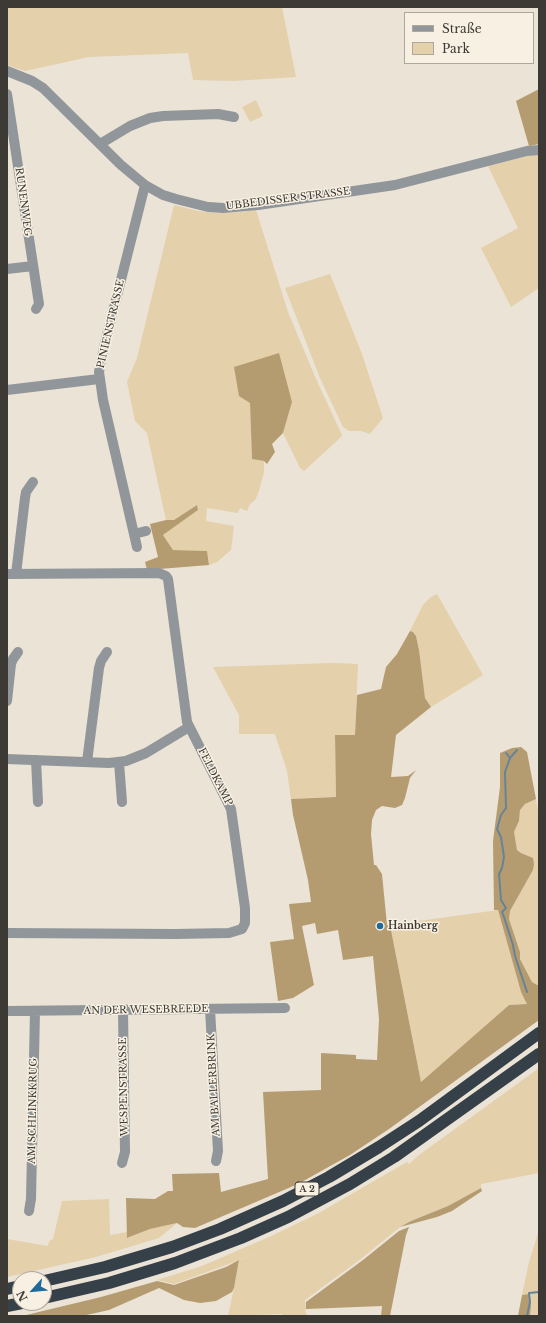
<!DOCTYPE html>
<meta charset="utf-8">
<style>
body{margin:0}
#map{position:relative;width:546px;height:1323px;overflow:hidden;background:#ebe3d5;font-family:"Libre Baskerville",serif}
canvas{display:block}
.frame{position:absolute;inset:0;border:8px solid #3d3a35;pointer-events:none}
.legend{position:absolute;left:404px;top:12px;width:130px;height:52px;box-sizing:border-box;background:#f8f0e2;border:1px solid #ada79d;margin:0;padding:5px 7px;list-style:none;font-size:12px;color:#3d3a35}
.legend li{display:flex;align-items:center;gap:8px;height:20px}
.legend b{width:20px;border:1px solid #ada79d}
.north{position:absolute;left:12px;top:1271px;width:40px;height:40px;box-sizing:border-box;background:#f8f0e2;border:1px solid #ada79d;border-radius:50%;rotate:243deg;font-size:11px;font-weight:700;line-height:16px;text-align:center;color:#3d3a35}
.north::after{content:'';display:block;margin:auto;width:14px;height:18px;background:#1d6a9d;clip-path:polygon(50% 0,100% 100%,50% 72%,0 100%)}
</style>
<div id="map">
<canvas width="546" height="1323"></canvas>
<div class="frame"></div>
<ul class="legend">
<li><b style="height:5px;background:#91969a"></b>Straße</li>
<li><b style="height:11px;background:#e4d0ab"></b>Park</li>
</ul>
<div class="north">N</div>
</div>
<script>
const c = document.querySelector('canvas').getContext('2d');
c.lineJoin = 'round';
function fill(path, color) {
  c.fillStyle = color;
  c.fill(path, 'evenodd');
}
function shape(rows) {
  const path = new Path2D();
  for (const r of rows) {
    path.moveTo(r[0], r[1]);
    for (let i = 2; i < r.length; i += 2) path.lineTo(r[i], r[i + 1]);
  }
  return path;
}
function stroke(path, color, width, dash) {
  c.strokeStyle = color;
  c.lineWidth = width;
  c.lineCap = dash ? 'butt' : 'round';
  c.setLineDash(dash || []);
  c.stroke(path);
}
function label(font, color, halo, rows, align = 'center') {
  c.font = font + ' "Libre Baskerville",serif';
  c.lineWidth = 3;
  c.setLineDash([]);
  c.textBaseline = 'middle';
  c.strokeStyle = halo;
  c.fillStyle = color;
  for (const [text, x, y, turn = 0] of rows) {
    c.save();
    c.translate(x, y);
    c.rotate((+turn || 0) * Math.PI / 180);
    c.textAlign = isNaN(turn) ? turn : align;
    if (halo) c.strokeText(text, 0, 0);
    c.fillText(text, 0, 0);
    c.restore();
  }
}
const green = shape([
 [7,7,282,7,296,77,233,81,193,80,188,53,89,57,25,71,7,65],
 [256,100,263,116,250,122,242,107],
 [532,155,539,155,539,288,511,307,481,248,518,228,488,166],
 [174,205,198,211,216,213,242,212,256,210,288,312,316,379,342,435,340,438,304,471,300,468,283,433,292,402,250,403,252,459,264,461,264,472,258,494,255,500,250,504,247,511,240,508,238,513,207,508,206,521,234,526,231,550,217,562,209,565,207,551,173,550,163,535,198,510,197,505,174,520,166,520,147,433,135,421,127,382,137,358],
 [330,274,362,354,383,418,370,434,361,431,349,431,343,427,320,378,285,288],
 [437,594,483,675,431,707,425,698,419,650,416,636,413,632,410,631,423,605,431,597],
 [333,663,358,664,355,735,335,735,336,797,291,799,287,771,275,734,239,734,239,715,213,667],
 [536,799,539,817,539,986,532,982,520,959,520,952,509,919,510,911,533,870,529,856,521,853,517,850,514,832,519,821,520,810,525,804],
 [498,910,521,992,528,1004,509,1005,421,1082,390,925],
 [539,1068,539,1173,481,1184,481,1188,448,1206,411,1221,400,1227,362,1258,305,1300,306,1309,305,1312,308,1316,282,1316,282,1314,228,1316,234,1288,239,1260,270,1249,174,1284,157,1280,202,1266,269,1237,317,1214,407,1162,409,1164,419,1155],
 [109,1199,110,1235,127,1232,128,1238,150,1229,177,1223,159,1238,96,1257,7,1277,7,1239,48,1246,49,1241,53,1239,62,1201],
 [539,1230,539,1316,530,1316,531,1306,529,1294,522,1295,529,1262]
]);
const forest = shape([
 [539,89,539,144,529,146,516,101],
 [279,353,292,402,283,433,272,444,275,452,267,464,264,461,252,459,250,403,239,396,234,367],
 [197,505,198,510,163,535,173,550,207,551,209,565,147,570,145,562,158,557,150,524,166,520,174,520],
 [410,631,413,632,416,636,419,650,425,698,431,707,396,735,391,777,408,776,416,770,410,778,405,798,402,805,395,808,382,806,376,810,372,820,371,834,374,865,376,865,382,874,387,925,390,925,421,1082,509,1005,527,1004,521,992,498,910,494,910,493,841,500,787,500,753,512,748,521,747,527,752,536,799,525,804,520,810,519,821,514,832,517,850,521,853,533,858,534,864,533,870,510,911,509,919,520,952,520,959,532,982,539,986,539,1020,389,1129,350,1155,298,1184,195,1228,183,1227,177,1223,150,1229,127,1238,126,1198,155,1199,168,1191,173,1191,172,1174,219,1173,221,1192,268,1179,263,1092,321,1090,321,1053,356,1055,356,1059,377,1060,379,1019,373,956,343,960,338,930,317,934,315,923,302,926,314,985,293,998,278,1001,270,942,294,939,289,904,311,902,308,880,293,815,291,799,336,797,335,735,355,735,357,695,381,689,386,667,397,654],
 [481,1188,482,1191,452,1211,437,1217,400,1227,411,1221,448,1206],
 [409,1227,406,1235,390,1316,381,1316,382,1306,306,1309,306,1302,363,1260,399,1231],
 [239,1260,234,1288,232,1292,216,1301,200,1303,184,1300,159,1288,109,1310,82,1316,22,1316,101,1297,157,1281,174,1285,226,1267],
 [529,1294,531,1306,530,1316,518,1316,522,1295]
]);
const stream = shape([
 [517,750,510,758,505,772,506,808,501,815,497,829,501,837,504,857,502,868,499,874,501,900,506,908,502,912,504,917,513,945,515,956,527,992],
 [506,753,510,758],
 [527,1316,530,1302,529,1293,539,1292]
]);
const minor = shape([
 [7,71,32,81,43,88,121,165,145,185,163,195,176,199,208,207,223,208,258,205,395,185,527,151,539,150],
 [7,94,39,304,36,309],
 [100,144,130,126,150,118,163,116,218,114,234,117],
 [7,269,33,266],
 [7,390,99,379],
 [134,534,146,531],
 [137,547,103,400,99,372,104,347,145,185],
 [7,574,159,573,166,576,168,579,187,722,231,809,245,908,245,923,242,929,229,933,175,934,7,933],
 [16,574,25,498,26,492,33,482],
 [7,701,11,664,13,659,18,652],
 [7,759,109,763,126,761,146,753,189,727],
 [36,760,38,802],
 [87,762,99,668,101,661,107,652],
 [119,762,122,802],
 [210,1009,218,1151,216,1161],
 [7,1011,285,1008],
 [122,1163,125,1152,123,1010],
 [29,1211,31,1199,35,1011]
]);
const highway = shape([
 [44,1281,105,1267,172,1247,220,1229,283,1201,329,1177,379,1147,419,1121,539,1033],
 [7,1289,20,1286],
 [44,1298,109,1283,175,1263,241,1238,288,1217,350,1184,394,1157,539,1054],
 [7,1306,22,1303]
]);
const markers = [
 [380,926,4,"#1d6a9d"]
];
const shields = [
 [307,1189,24]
];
const shieldNames = [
 ["A 2",307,1189]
];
const streetNames = [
 ["UBBEDISSER STRASSE",288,199,-7],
 ["RUNENWEG",23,202,82],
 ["PINIENSTRASSE",111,324,-77],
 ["FELDKAMP",215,777,63],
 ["AN DER WESEBREEDE",146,1010,-1],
 ["AM BALLERBRINK",214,1085,-93],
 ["WESPENSTRASSE",124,1087,-91],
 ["AM SCHLINKKRUG",33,1111,-89]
];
const poiNames = [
 ["Hainberg",388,926]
];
fill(green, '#e4d0ab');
fill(forest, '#b59c70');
stroke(stream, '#668398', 2);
stroke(minor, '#91969a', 10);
stroke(highway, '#364049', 12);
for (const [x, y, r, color] of markers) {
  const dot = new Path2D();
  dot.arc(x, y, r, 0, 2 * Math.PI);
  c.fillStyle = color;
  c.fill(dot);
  stroke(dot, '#f8f0e2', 1.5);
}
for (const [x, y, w] of shields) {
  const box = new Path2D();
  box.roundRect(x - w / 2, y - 7, w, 14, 3);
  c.fillStyle = '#f8f0e2';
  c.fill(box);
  stroke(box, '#3d3a35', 1);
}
label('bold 9px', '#3d3a35', null, shieldNames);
label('10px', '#3d3a35', '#f8f0e2', streetNames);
label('bold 10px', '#3d3a35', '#f8f0e2', poiNames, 'left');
</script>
